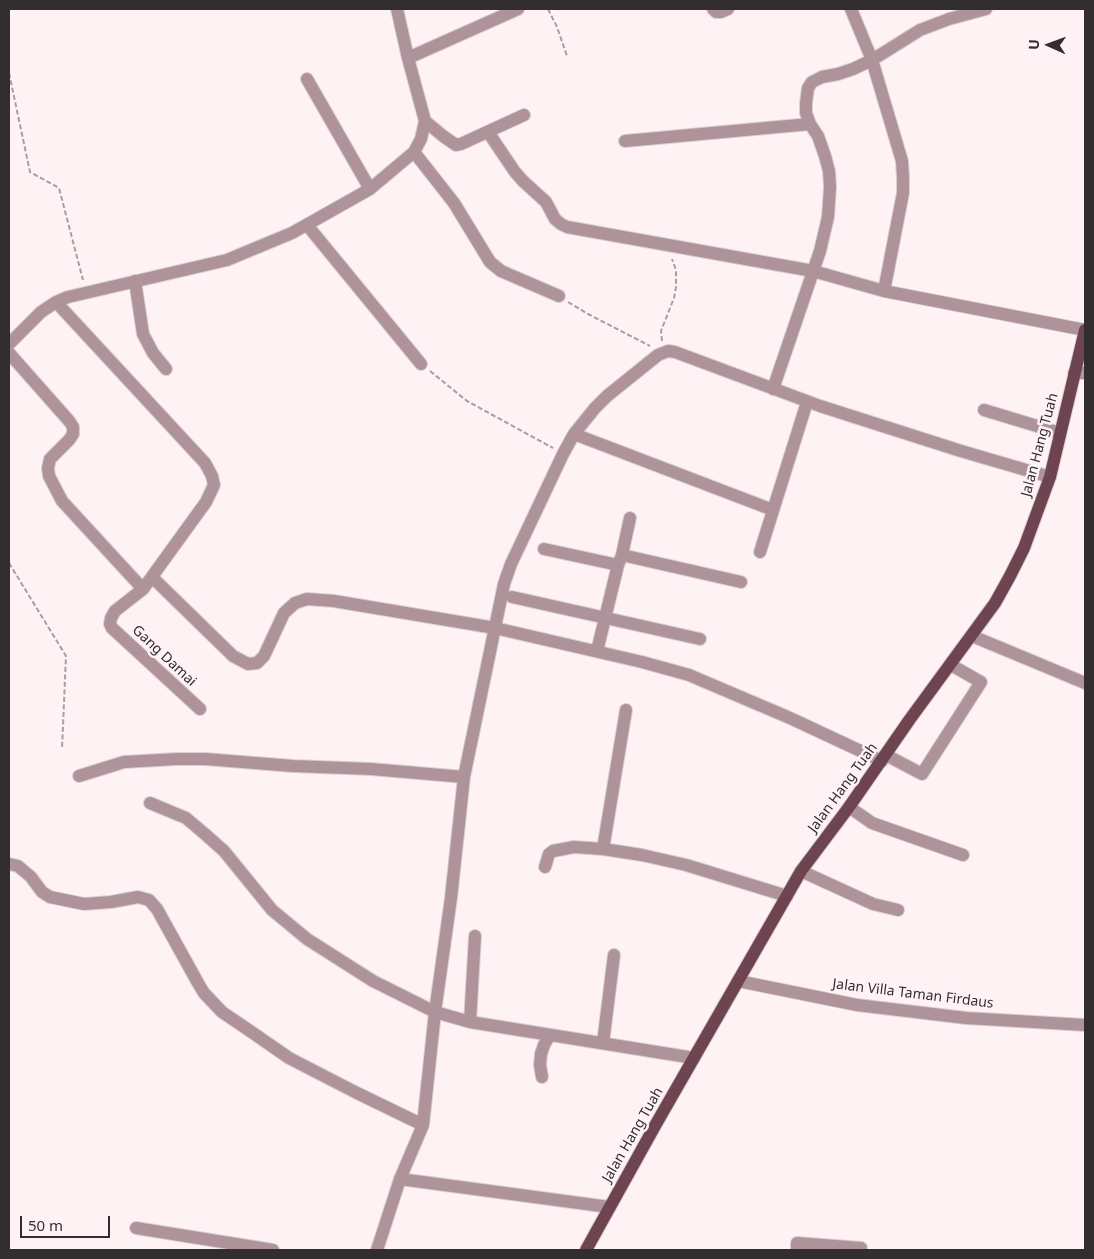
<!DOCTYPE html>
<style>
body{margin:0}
#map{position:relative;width:1094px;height:1259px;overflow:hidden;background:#fff2f5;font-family:"Noto Sans",sans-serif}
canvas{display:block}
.frame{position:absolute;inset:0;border:10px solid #322d2e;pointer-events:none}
.north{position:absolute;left:1024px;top:20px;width:50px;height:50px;-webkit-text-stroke:4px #fff2f5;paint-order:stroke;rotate:272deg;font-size:14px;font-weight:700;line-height:20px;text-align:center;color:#322d2e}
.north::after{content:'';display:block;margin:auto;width:18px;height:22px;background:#322d2e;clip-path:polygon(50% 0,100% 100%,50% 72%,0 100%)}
.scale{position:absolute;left:20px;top:1216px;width:90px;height:22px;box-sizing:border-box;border:2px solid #322d2e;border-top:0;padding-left:6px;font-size:15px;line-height:18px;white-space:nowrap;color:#322d2e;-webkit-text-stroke:4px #fff2f5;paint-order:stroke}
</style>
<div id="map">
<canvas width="1094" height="1259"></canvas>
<div class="frame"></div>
<div class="north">U</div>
<div class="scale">50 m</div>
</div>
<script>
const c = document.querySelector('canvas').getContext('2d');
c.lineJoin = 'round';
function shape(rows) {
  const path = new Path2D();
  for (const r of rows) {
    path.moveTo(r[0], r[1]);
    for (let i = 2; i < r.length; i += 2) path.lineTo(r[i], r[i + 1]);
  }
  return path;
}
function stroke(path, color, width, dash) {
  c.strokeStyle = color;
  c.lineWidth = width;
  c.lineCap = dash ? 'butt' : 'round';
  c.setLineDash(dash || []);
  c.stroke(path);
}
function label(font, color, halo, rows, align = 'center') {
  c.font = font + ' "Noto Sans",sans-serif';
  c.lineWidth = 5;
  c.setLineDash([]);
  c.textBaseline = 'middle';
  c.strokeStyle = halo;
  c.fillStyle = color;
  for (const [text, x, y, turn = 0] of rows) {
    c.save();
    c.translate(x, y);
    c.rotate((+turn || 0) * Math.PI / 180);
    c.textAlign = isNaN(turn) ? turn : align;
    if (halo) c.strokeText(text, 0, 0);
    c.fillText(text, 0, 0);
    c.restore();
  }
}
const path = shape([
 [548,9,557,27,567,56],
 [9,73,30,172,59,188,83,280],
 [568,302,588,314,650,346],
 [662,341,661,331,674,298,676,287,676,270,672,259],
 [430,371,467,401,553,448],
 [9,563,66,656,62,749]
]);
const minor = shape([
 [713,9,716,12,721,12,728,9],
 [851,9,872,60,902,161,903,177,903,193,884,291],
 [408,58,518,9],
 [307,79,370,189],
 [425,121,443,136,456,145,461,144,524,115],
 [488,132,515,172,523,181,546,202,555,219,561,224,567,227,813,271,884,291,1085,330],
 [625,141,810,124],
 [414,152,454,203,490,262,501,271,559,296],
 [307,225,421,364],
 [135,281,143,334,153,353,166,369],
 [56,302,205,463,212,476,214,485,206,502,143,589,115,611,111,618,110,624,112,628,200,709],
 [9,344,41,312,56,302,68,297,227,260,292,233,370,189,414,152,421,139,425,121,408,58,397,9],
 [9,353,70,422,73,427,73,434,69,440,50,459,48,468,49,476,62,501,143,589],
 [1074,373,1085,373],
 [773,389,820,251,828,217,830,187,829,171,825,156,818,136,810,124,806,113,806,103,808,88,812,82,822,77,838,74,853,69,872,60,920,30,949,19,986,9],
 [984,410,1060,433],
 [574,434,773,510],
 [544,549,618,565],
 [760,552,807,402],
 [622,555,741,582],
 [152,577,233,656,248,664,257,663,264,656,284,613,295,603,307,599,334,601,495,628,642,662,689,675,790,718,882,761],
 [512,597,700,639],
 [972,636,1085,683],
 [597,651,618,565,622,555,630,518],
 [886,755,922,774,981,682,951,665],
 [79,776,124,762,177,759,205,759,293,766,371,769,464,777],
 [150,803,186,818,206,835,224,851,272,910,307,939,373,981,435,1012,470,1022,694,1058],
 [849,807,872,823,963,855],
 [603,849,626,710],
 [9,864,18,866,31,877,42,892,50,897,84,904,111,902,138,897,149,900,157,909,198,983,204,993,222,1012,253,1033,289,1058,357,1093,423,1125],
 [545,867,549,854,553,851,574,847,603,849,642,855,686,865,787,896],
 [801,871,873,904,898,910],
 [738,981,857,1005,966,1018,1085,1025],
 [470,1022,475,936],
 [603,1043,614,955],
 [542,1077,540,1065,541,1054,544,1045,550,1035],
 [400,1179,609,1207],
 [136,1228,273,1250],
 [377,1250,400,1179,423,1125,435,1012,451,898,464,777,504,584,511,564,563,454,574,434,595,408,607,396,658,355,668,351,675,352,820,406,961,451,1050,477],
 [797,1250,797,1243,861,1248]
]);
const major = shape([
 [586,1250,656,1124,801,871,849,807,910,719,995,603,1010,576,1024,548,1050,477,1085,330]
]);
const streetNames = [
 ["Jalan Hang Tuah",1040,445,-75],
 ["Gang Damai",164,656,43],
 ["Jalan Hang Tuah",843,788,-54],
 ["Jalan Villa Taman Firdaus",913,994,7],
 ["Jalan Hang Tuah",633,1135,-60]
];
stroke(minor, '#dacfd1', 14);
stroke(major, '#dacfd1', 14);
stroke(path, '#a79ea0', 2, [5, 2.5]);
stroke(minor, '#ae939a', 12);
stroke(major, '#6f4451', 12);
label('14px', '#322d2e', '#fff2f5', streetNames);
</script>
